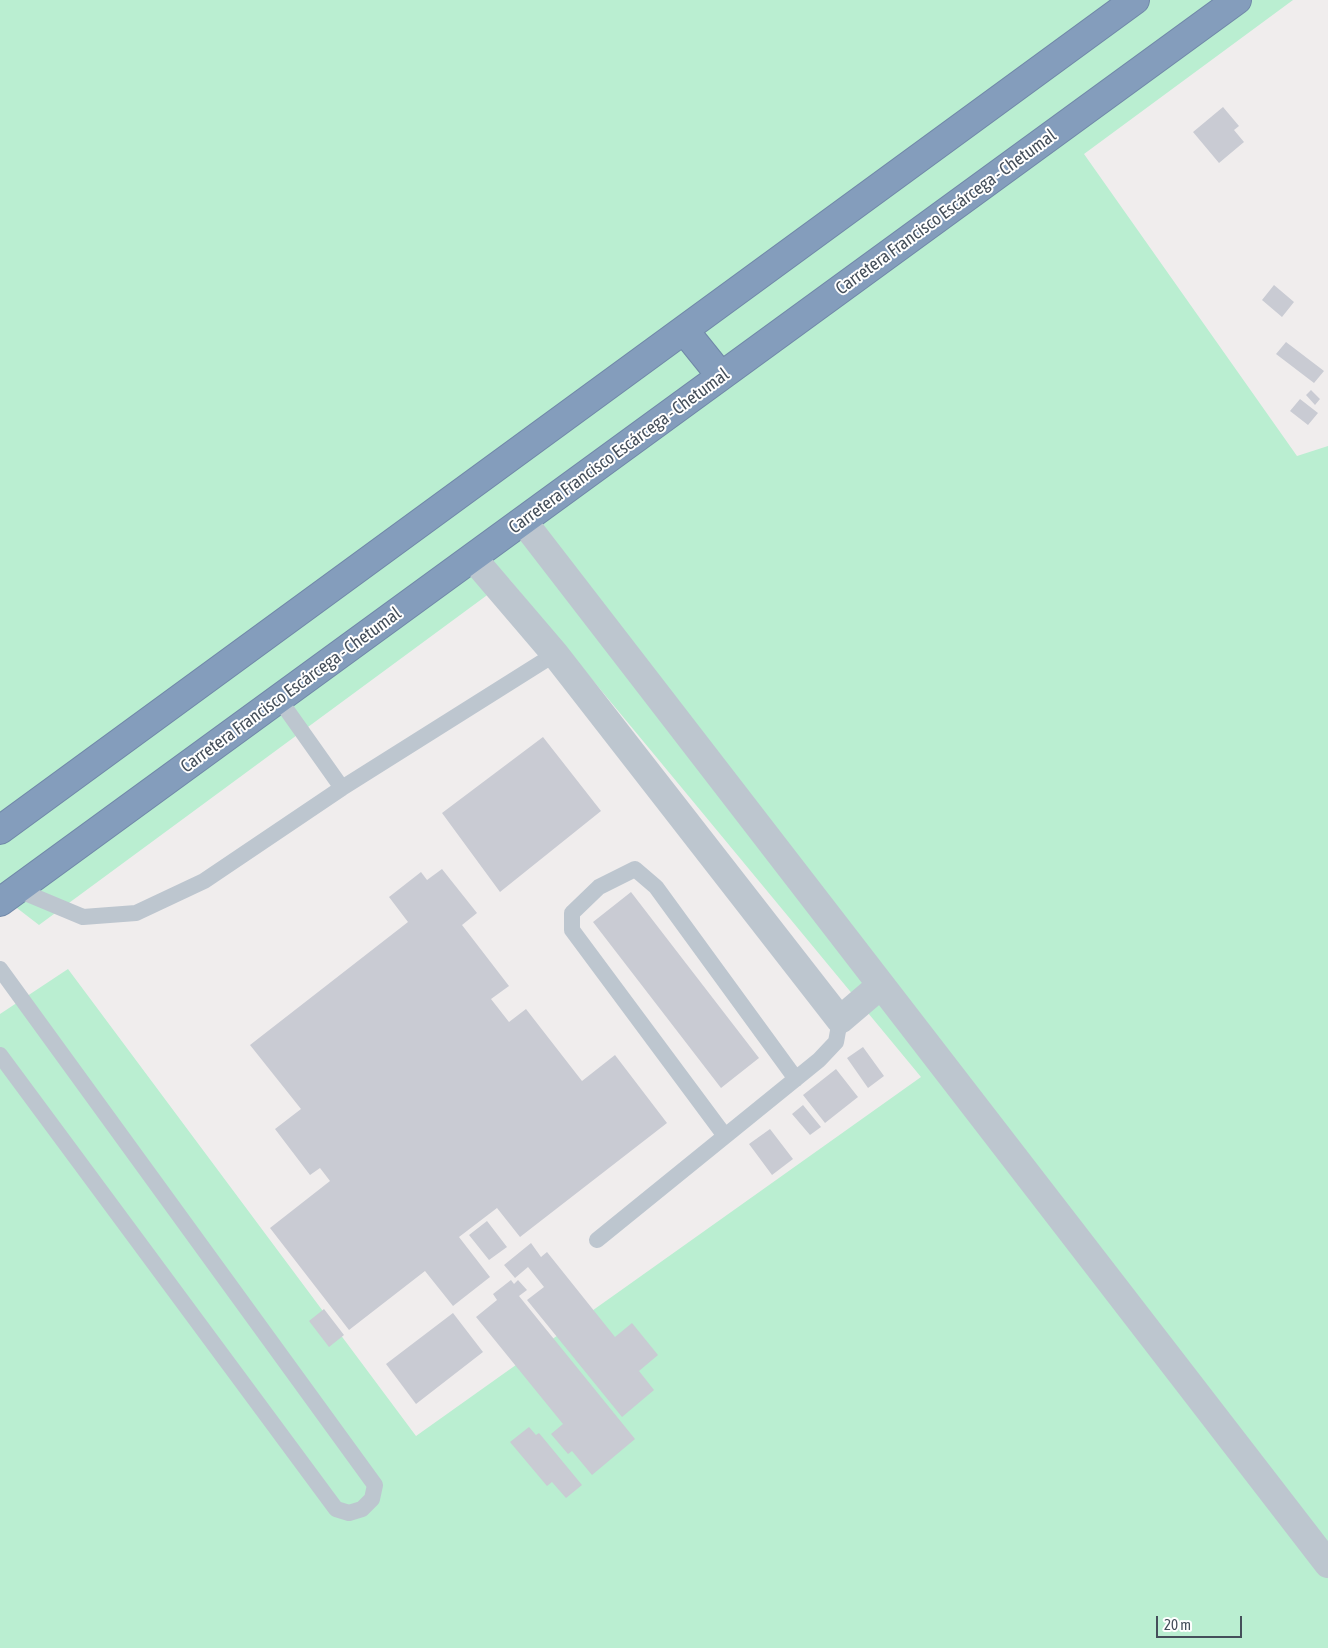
<!DOCTYPE html>
<meta charset="utf-8">
<style>
body{margin:0}
#map{position:relative;width:1328px;height:1648px;overflow:hidden;background:#f0eded;font-family:"Asap Condensed",sans-serif}
canvas{display:block}
.scale{position:absolute;left:1156px;top:1616px;width:86px;height:22px;box-sizing:border-box;border:2px solid #454f5a;border-top:0;padding-left:6px;font-size:15px;line-height:18px;white-space:nowrap;color:#454f5a;-webkit-text-stroke:4px #fff;paint-order:stroke}
</style>
<div id="map">
<canvas width="1328" height="1648"></canvas>
<div class="scale">20 m</div>
</div>
<script>
const c = document.querySelector('canvas').getContext('2d');
c.lineJoin = 'round';
function fill(path, color) {
  c.fillStyle = color;
  c.fill(path, 'evenodd');
}
function shape(rows) {
  const path = new Path2D();
  for (const r of rows) {
    path.moveTo(r[0], r[1]);
    for (let i = 2; i < r.length; i += 2) path.lineTo(r[i], r[i + 1]);
  }
  return path;
}
function stroke(path, color, width, dash) {
  c.strokeStyle = color;
  c.lineWidth = width;
  c.lineCap = dash ? 'butt' : 'round';
  c.setLineDash(dash || []);
  c.stroke(path);
}
function label(font, color, halo, rows, align = 'center') {
  c.font = font + ' "Asap Condensed",sans-serif';
  c.lineWidth = 4;
  c.setLineDash([]);
  c.textBaseline = 'middle';
  c.strokeStyle = halo;
  c.fillStyle = color;
  for (const [text, x, y, turn = 0] of rows) {
    c.save();
    c.translate(x, y);
    c.rotate((+turn || 0) * Math.PI / 180);
    c.textAlign = isNaN(turn) ? turn : align;
    if (halo) c.strokeText(text, 0, 0);
    c.fillText(text, 0, 0);
    c.restore();
  }
}
const green = shape([
 [0,0,1293,0,1084,154,1297,456,1328,446,1328,1648,0,1648,0,1014,68,969,416,1436,921,1077,509,579,39,925,0,895]
]);
const building = shape([
 [1223,107,1239,126,1234,130,1244,142,1219,163,1193,132],
 [1274,285,1294,302,1282,317,1262,300],
 [1286,342,1324,371,1314,383,1276,354],
 [1311,390,1320,399,1315,405,1306,395],
 [1300,399,1318,413,1308,425,1290,411],
 [543,737,601,811,500,892,442,813],
 [442,869,477,913,462,925,509,986,491,999,509,1022,526,1009,582,1081,615,1055,667,1123,520,1237,497,1208,459,1237,490,1277,453,1306,425,1271,349,1330,270,1228,330,1181,320,1168,310,1175,275,1129,301,1109,250,1045,408,922,389,897,421,872,427,880],
 [631,892,759,1058,721,1088,593,922],
 [863,1047,884,1076,868,1088,847,1058],
 [836,1069,858,1097,825,1123,803,1095],
 [803,1105,821,1127,810,1135,792,1114],
 [770,1129,793,1159,772,1175,749,1144],
 [487,1221,507,1247,489,1260,469,1235],
 [531,1243,541,1257,547,1252,615,1337,632,1323,658,1355,639,1371,654,1390,622,1417,527,1300,544,1287,528,1267,515,1278,504,1265],
 [511,1280,514,1284,518,1280,527,1290,519,1296,635,1439,592,1475,572,1451,568,1454,551,1434,563,1424,476,1317,497,1300,493,1294],
 [324,1309,344,1335,329,1347,309,1321],
 [453,1313,483,1352,416,1404,386,1364],
 [529,1427,536,1435,539,1433,582,1485,566,1498,552,1482,547,1486,510,1442]
]);
const lane = shape([
 [279,699,342,788],
 [16,889,83,917,136,913,204,881,342,788,555,654],
 [0,969,375,1485,372,1499,362,1509,349,1513,336,1509,0,1055],
 [725,1136,572,930,572,913,599,887,635,869,656,887,796,1079],
 [597,1240,819,1060,836,1042,840,1020]
]);
const street = shape([
 [523,521,1328,1564],
 [473,558,555,654,840,1020,881,985]
]);
const highway = shape([
 [684,330,721,376],
 [0,830,1135,0],
 [0,902,1237,0]
]);
const streetNames = [
 ["Carretera Francisco Escárcega - Chetumal",946,212,-36],
 ["Carretera Francisco Escárcega - Chetumal",619,451,-36],
 ["Carretera Francisco Escárcega - Chetumal",291,690,-36]
];
fill(green, '#baeed1');
fill(building, '#c9cbd3');
stroke(highway, '#7088a8', 30);
stroke(lane, '#bdc6cf', 16);
stroke(street, '#bdc6cf', 28);
stroke(highway, '#849dbc', 28);
label('18px', '#454f5a', '#fff', streetNames);
</script>
